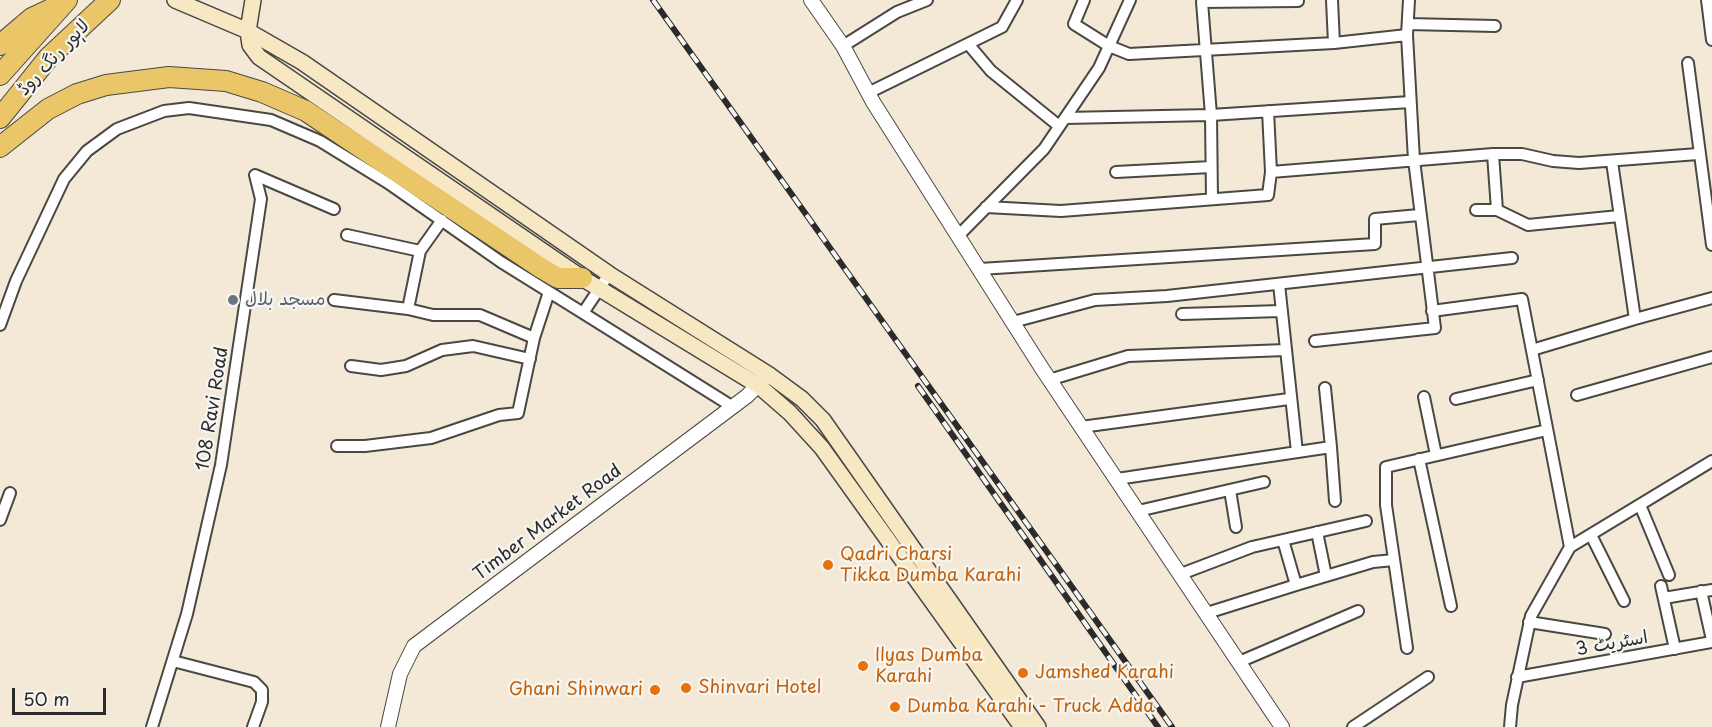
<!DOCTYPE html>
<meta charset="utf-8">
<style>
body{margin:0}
#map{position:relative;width:1712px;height:727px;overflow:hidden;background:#f4e9d7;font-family:"Playpen Sans",sans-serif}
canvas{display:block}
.scale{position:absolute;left:12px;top:688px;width:94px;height:27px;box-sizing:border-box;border:3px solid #2b2b2b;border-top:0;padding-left:8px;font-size:18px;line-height:21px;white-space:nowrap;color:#2b2b2b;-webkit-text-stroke:4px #f6f6f2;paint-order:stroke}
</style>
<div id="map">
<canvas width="1712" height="727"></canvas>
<div class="scale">50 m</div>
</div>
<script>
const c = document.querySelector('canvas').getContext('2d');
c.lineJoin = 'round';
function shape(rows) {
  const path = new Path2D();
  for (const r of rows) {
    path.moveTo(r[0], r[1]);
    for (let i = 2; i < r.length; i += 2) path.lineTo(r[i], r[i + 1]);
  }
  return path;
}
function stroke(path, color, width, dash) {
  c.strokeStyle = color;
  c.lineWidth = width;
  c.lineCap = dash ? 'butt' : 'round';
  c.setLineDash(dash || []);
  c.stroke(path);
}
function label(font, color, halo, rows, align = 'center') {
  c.font = font + ' "Playpen Sans","Playpen Sans Arabic",sans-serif';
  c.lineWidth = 4.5;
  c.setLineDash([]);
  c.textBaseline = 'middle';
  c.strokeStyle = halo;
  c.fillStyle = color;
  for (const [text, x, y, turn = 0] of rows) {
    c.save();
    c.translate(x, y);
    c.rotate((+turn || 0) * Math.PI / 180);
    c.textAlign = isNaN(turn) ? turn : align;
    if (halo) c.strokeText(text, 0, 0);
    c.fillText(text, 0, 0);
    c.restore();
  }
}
const minor = shape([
 [1084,0,1074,24,1109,46,1129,54,1334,43,1407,35],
 [1332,0,1334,43],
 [1707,0,1712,40],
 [1408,24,1495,26],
 [969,45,991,71,1059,126],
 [843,46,897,12,927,0],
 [1688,63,1712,245],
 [868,93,1002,27,1017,0],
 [1268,111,1271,172],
 [1065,118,1211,115,1410,102],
 [1493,154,1497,210],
 [1612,162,1635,319,1712,298],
 [1116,172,1211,167],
 [1212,199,1211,115,1202,2,1298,1],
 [986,207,1061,211,1268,195,1271,172,1493,154,1522,154,1553,161,1579,163,1698,154],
 [1476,210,1497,210,1528,225,1619,216],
 [347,235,420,251],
 [959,235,1044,149,1099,68,1130,0],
 [980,269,1375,244,1375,219,1419,215],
 [1279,284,1297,452],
 [334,300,408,309,433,315,480,315,534,338],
 [408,309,420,251,442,220],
 [1432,311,1522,299,1570,547],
 [583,313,733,407],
 [1182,314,1281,311],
 [1013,322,1095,300,1167,296,1512,258],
 [0,325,16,281,64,179,87,151,117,129,164,111,189,108,271,120,320,141,388,183,501,262,583,313,609,274],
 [1315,341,1435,328,1414,160,1407,35,1409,0],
 [1532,350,1635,319],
 [351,366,381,370,406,366,442,350,473,346,530,359],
 [1049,380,1128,356,1285,350],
 [1577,395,1712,357],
 [1424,397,1436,455],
 [1456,399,1538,380],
 [1081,427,1289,399],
 [337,446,365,446,431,438,499,415,518,413,534,338,549,292],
 [1331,447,1335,501],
 [1419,459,1451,606],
 [1117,479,1331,447,1325,388],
 [1230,490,1236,527],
 [1640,505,1669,575],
 [1138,511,1264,482],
 [0,520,10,493],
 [1317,532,1326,576],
 [1591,535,1624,601],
 [1181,574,1252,547,1366,521],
 [1296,585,1373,562,1394,560],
 [1661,586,1675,649],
 [1701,591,1712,640],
 [1664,598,1712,590],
 [1207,613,1296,585,1283,540],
 [1529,622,1605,634],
 [1407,648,1386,505,1386,467,1547,430],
 [173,661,254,682,262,690,262,702,253,727],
 [1239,662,1358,611],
 [1517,677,1712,642],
 [152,727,187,614,221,465,261,199,255,175,334,209],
 [1353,727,1428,677],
 [1510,727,1512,705,1531,616,1570,547,1712,461]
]);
const tertiary = shape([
 [811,0,843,46,873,102,1041,367,1282,727],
 [388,727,400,674,414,646,747,396,766,377]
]);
const secondary = shape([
 [175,0,248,31,302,62,609,274,768,374,802,399,823,420,1038,727],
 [253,0,248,31,250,45,259,57,582,278,759,386,790,413,822,448,1022,727]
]);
const motorway = shape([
 [0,45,32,18,51,9],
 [0,75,67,0],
 [0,118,49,57,110,0],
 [0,147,48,109,77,94,106,85,169,77,226,81,262,92,306,111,541,268,558,278,582,278]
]);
const rail = shape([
 [653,0,1172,727],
 [918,386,1158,727]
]);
const markers = [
 [233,300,6,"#6b7280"],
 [828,565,6,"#e8710a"],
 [863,666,6,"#e8710a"],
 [1023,673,6,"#e8710a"],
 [686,688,6,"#e8710a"],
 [655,690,6,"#e8710a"],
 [895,707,6,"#e8710a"]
];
const streetNames = [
 ["لاہور رنگ روڈ",54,58,-47],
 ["108 Ravi Road",213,409,-81],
 ["Timber Market Road",548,523,-37],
 ["اسٹریٹ 3",1612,644,-10]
];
const worshipNames = [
 ["مسجد بلال",245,300]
];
const foodNames = [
 ["Qadri Charsi",840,555],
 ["Tikka Dumba Karahi",840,576],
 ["Ilyas Dumba",875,656],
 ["Karahi",875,677],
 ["Jamshed Karahi",1035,673],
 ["Shinvari Hotel",698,688],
 ["Ghani Shinwari",643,690,"right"],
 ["Dumba Karahi - Truck Adda",907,707]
];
stroke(minor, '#494845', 14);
stroke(tertiary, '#494845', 16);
stroke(secondary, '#494845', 18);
stroke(motorway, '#494845', 22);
stroke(minor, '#fff', 10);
stroke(tertiary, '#fff', 14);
stroke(secondary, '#f7e8c3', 15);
stroke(motorway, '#eac669', 20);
stroke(rail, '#2b2b2b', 6);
stroke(rail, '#f6f6f2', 4, [11]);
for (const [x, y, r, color] of markers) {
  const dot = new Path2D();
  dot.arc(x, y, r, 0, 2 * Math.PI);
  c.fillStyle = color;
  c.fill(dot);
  stroke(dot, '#f6f6f2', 2);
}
label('18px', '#2b2b2b', '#f6f6f2', streetNames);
label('18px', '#5b616d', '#f6f6f2', worshipNames, 'left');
label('18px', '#c56008', '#f6f6f2', foodNames, 'left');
</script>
